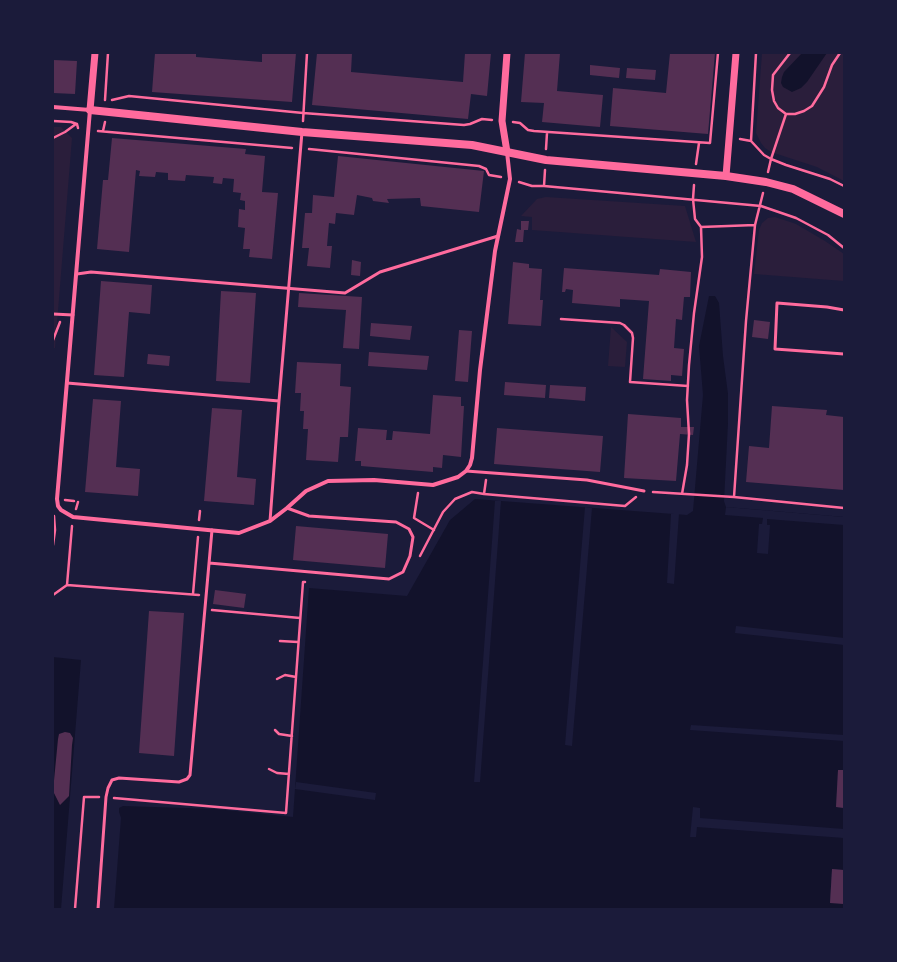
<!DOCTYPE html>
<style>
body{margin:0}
#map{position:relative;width:897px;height:962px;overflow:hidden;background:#1b1b3a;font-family:"Golos Text",sans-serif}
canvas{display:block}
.frame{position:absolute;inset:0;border:54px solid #1b1b3a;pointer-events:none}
</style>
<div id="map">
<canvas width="897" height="962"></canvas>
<div class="frame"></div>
</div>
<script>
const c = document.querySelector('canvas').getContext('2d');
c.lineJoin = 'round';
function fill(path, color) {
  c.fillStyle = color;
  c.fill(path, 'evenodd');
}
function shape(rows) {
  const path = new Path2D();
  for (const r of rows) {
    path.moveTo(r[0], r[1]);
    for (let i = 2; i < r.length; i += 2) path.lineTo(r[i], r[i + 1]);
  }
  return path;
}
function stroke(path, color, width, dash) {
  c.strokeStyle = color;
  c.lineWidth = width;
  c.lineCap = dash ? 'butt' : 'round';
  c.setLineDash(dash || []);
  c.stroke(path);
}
const green = shape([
 [762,53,844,53,844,181,817,167,771,152,765,148,761,143,756,133],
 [53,127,61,127,72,138,55,348,53,348],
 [546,197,685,206,696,242,532,230,532,217,521,216,537,199],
 [775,217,796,224,825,241,844,254,844,281,754,274,759,230,762,223,768,218],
 [611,327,627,342,625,367,608,366]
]);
const water = shape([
 [802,53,827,53,807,82,801,88,792,92,783,87,781,83,782,77,784,72],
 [709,296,715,296,719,303,723,356,728,394,728,423,724,501,726,507,844,517,844,770,838,770,836,807,844,808,844,870,832,869,830,902,844,904,844,909,114,909,121,818,119,812,119,808,123,806,216,809,293,817,309,588,407,596,450,520,475,499,687,515,693,511,703,395,699,346],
 [53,657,81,660,61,909,53,909]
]);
const pier = shape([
 [495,501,501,501,480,782,474,782],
 [585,507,592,508,572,746,565,745],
 [726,507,844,517,844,525,767,519,767,525,770,525,768,554,757,553,759,524,762,524,763,518,725,515],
 [671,514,679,514,674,584,667,583],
 [736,626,844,638,844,645,735,633],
 [691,725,844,735,844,741,690,730],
 [296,782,376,793,375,800,295,789],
 [693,807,700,808,700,818,844,829,844,838,697,827,696,837,690,837]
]);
const building = shape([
 [155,53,196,53,196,57,262,62,262,53,296,53,292,102,152,92],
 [317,53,352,53,351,72,463,82,465,53,491,53,487,96,471,94,468,119,312,105],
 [525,53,560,53,557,91,603,95,600,127,542,122,544,103,521,102],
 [670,53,715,53,708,134,610,126,613,88,666,93],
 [53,60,77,61,75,94,53,93],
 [590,65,620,68,619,78,590,75],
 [627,68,656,70,655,80,626,78],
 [112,138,246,149,245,154,265,156,262,192,278,193,272,259,249,257,250,249,243,249,245,228,238,227,239,209,245,210,245,201,240,200,241,193,233,192,234,179,223,178,222,184,213,183,214,177,186,175,185,181,168,180,168,173,156,172,155,177,139,176,140,171,136,170,129,252,97,249,103,180,108,180],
 [338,156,484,171,479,212,421,206,420,198,387,199,389,203,373,201,372,198,357,195,354,215,336,213,335,224,329,223,327,246,332,246,330,268,307,266,309,248,302,248,305,213,312,213,313,195,334,197],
 [521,221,529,221,528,230,524,230,523,242,515,242,517,229,521,230],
 [352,260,361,262,360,276,351,275],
 [513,262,529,264,529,268,542,269,540,300,543,300,541,326,508,324],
 [564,268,659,275,660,269,691,272,690,297,684,297,682,320,676,319,674,348,684,349,682,376,671,375,671,381,643,379,649,301,620,299,620,307,572,303,573,290,566,289,565,292,562,292],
 [101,281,152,285,150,314,129,312,124,377,94,375],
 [221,291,256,293,250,383,216,381],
 [299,293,362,297,359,349,343,348,346,310,298,307],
 [754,320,770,322,768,339,752,337],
 [371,323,412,326,410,340,370,336],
 [459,330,472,331,468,382,455,381],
 [369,352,429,356,427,370,368,366],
 [148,354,170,356,169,366,147,364],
 [297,362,341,364,340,386,351,387,348,437,340,437,338,462,306,460,308,429,303,429,304,411,300,411,301,393,295,393],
 [505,382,546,385,545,398,504,395],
 [550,385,586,387,585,401,549,398],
 [433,395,461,397,461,406,464,406,461,457,443,455,442,468,433,467,433,472,361,466,361,461,355,461,358,428,387,430,386,440,392,440,393,431,430,434],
 [93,399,121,401,116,467,140,469,138,496,85,492],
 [772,406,827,410,826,415,844,417,844,490,746,482,749,446,769,448],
 [212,408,242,410,237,477,256,479,254,505,204,501],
 [628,414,681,418,681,427,694,427,693,435,680,434,676,481,624,478],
 [497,428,603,436,600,472,494,464],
 [296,526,388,534,385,568,293,560],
 [215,590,246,594,244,608,213,604],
 [149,611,184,613,174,756,139,753],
 [65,732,70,733,73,738,72,745,69,796,60,805,53,791,58,739,59,734],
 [838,770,844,770,844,808,836,807],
 [832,869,844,870,844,904,830,903]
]);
const path = shape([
 [756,53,751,141,764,155,771,159,786,165,830,179,844,186],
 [105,100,108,53],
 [112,100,129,96,303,113,464,125,470,124,482,119,492,120],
 [786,114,778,108,774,101,772,90,773,75,790,53],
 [53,121,71,122,77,124,78,128],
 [303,121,307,53],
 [513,122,520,123,528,130,534,131,710,143,718,53],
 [98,131,292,148],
 [103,131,105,122],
 [53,138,65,132,76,124],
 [740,139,751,141],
 [309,149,479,166,486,169,489,175,501,177],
 [546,149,547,133],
 [696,164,699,143],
 [768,172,771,159,786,114,795,114,804,111,812,106,824,87,832,65,840,53],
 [519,182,532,186,544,186,761,206,796,218,828,235,844,248],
 [544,186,545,170],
 [701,227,755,225],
 [561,319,620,323,624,325,632,333,633,338,630,382,688,386],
 [53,340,60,322],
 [653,492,734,497,844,508],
 [418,493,414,518,434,530],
 [484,494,486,480],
 [682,494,687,465,689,434,687,400,689,365,694,313,702,257,701,227,695,219,693,199,694,185],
 [734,497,746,321,755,225,763,193],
 [65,500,74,501],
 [76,509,78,502],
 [199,520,200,511],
 [53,545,55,530,54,516],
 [420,556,443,512,455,499,472,492,484,494,625,506,636,497],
 [67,585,72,526],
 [193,594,198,537],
 [53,595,67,585,199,595],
 [212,610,300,618],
 [280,641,298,642],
 [277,679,285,675,296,677],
 [275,730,279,734,292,736],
 [269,769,277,773,289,774],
 [114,798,286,813,303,582,305,582],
 [75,909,84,797,99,797]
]);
const service = shape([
 [77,274,91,272,345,293,380,272,498,236],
 [844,310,827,307,777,303,775,349,844,354],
 [53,314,73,315],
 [67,383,279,401],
 [466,471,587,480,644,491],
 [270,521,279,401,302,132],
 [209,563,389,579,403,572,410,556,413,537,409,529,396,522,309,516,287,508],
 [98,909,106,797,108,788,112,780,119,778,179,782,187,779,190,775,212,530]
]);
const minor = shape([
 [53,107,90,110,57,499,58,506,61,510,73,517,239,533,270,521,287,508,306,491,328,481,374,480,433,485,458,477,466,471,470,465,472,458,480,370,495,251,510,179,507,152]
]);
const tertiary = shape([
 [507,53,502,121,507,152],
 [90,110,95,53],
 [726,176,736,53]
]);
const secondary = shape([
 [90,110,302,132,472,145,546,160,726,176,766,182,793,189,844,214]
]);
fill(green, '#2a1e3b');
fill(water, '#12122b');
fill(pier, '#1b1b3a');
fill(building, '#542f53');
stroke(path, '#ff6b9d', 2.5);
stroke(service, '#ff6b9d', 3);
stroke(minor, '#ff6b9d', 4);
stroke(tertiary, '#ff6b9d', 7);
stroke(secondary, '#ff6b9d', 8);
</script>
